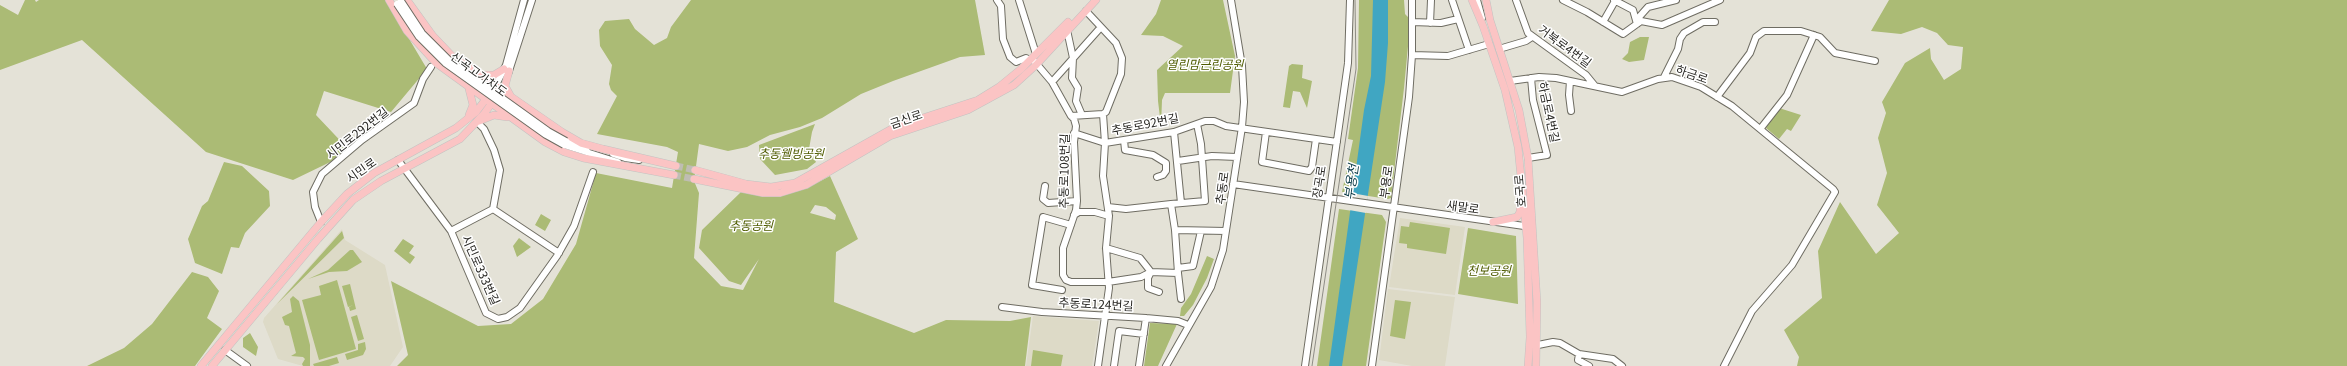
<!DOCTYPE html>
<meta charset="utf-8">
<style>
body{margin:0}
canvas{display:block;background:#e4e2d7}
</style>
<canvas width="2347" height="366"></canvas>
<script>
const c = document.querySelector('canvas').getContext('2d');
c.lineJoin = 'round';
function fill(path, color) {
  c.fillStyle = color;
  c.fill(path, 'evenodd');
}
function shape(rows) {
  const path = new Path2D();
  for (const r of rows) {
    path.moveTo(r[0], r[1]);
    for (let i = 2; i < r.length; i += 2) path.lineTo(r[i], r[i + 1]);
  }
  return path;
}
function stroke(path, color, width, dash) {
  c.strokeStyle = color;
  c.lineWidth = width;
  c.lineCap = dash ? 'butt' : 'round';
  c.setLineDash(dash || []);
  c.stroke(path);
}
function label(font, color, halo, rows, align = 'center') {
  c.font = font + ' Georgia,"Noto Sans KR",serif';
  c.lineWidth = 3;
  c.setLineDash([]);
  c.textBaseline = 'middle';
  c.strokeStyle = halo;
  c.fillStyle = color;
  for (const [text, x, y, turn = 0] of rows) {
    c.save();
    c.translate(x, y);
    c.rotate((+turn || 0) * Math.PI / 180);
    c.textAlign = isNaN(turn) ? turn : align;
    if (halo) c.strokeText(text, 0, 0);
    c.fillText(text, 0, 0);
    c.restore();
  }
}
const built = shape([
 [1400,218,1465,227,1455,295,1389,287],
 [342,229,345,240,385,265,403,347,390,366,303,366,278,359,263,322,264,318],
 [1388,289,1455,297,1445,366,1412,366,1379,360],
 [1033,316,1099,321,1092,366,1026,366]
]);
const green = shape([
 [25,0,35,0,36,2,39,0,386,0,427,69,391,112,324,91,316,115,351,152,293,180,206,152,82,40,0,70,0,5,18,15],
 [691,0,975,0,985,55,960,57,893,81,861,94,822,118,800,127,770,135,747,147,728,151,699,144,694,181,699,193,694,258,721,286,743,290,759,259,741,285,729,281,699,248,702,230,741,192,764,196,809,187,830,176,858,239,836,252,834,302,914,333,946,320,1010,321,1031,317,1025,366,397,366,408,355,391,281,478,326,511,324,543,299,576,244,596,173,672,188,678,152,667,147,597,134,617,96,611,90,609,84,612,65,600,46,599,30,605,21,629,19,635,29,654,45,667,38,671,27],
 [815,205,826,207,836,215,835,220,810,213],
 [1161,0,1223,0,1235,56,1230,93,1165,93,1162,100,1161,126,1158,101,1157,70,1183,46,1163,36,1141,35,1156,14],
 [1359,0,1404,0,1405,14,1408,17,1409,36,1404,88,1391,198,1388,199,1342,192,1353,140,1348,139,1358,68],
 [1889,0,2347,0,2347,366,1797,366,1799,357,1784,330,1822,298,1818,251,1840,202,1876,254,1899,233,1877,205,1887,173,1878,138,1886,113,1882,102,1905,63,1930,48,1931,59,1944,80,1961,69,1963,47,1948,45,1937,33,1922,27,1901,34,1871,31],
 [1640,37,1649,37,1644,60,1629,62,1622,59,1628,53,1630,42],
 [1292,64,1303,65,1302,78,1312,81,1307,108,1300,92,1293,91,1290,108,1283,107,1289,66],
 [1779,108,1801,115,1791,131,1787,129,1779,139,1766,128],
 [815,124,812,132,809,149,816,162,807,169,775,175,760,159,759,145],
 [224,162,242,166,269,191,270,206,245,233,239,248,231,247,222,274,195,263,188,239,202,206,208,201],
 [1339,209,1382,215,1386,222,1366,366,1317,366],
 [541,214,551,220,545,231,535,225],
 [1410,222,1450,228,1446,254,1407,248,1407,244,1399,243,1401,226,1409,227],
 [1468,228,1516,236,1518,304,1458,294],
 [342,231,344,238,277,304],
 [519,238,531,247,517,257,513,246],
 [403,239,414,246,409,253,415,257,410,264,394,251],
 [350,250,353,250,362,262,347,271,329,272,308,279,328,270],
 [1207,256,1214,259,1207,278,1193,305,1184,316,1180,316,1181,308,1191,294],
 [192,272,208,277,219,291,207,318,222,329,195,366,87,366,124,348,152,324],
 [337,280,356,349,319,360,302,300,321,295,319,286],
 [350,284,356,309,350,311,349,307,353,305,348,307,342,286],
 [293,296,299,301,310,345,310,366,303,366,302,364,305,359,303,357,291,356,296,353,289,326,285,325,282,317,292,312,290,299],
 [1395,300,1411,302,1405,339,1390,336],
 [357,315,364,339,358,341,351,317],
 [1150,323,1177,324,1158,366,1144,366],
 [250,333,258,347,256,356,243,347,243,338],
 [365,342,366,349,363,355,347,360,345,354,358,350,358,344],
 [1033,350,1063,355,1061,366,1031,366],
 [337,357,339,363,329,366,314,366,313,364]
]);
const water = shape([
 [1373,0,1388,0,1388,43,1385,82,1342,366,1329,366,1364,110,1371,76]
]);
const pier = shape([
 [1352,193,1368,196,1366,213,1349,210]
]);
const majorTunnel = shape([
 [676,166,695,170],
 [674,175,694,179]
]);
const minor = shape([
 [997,0,1001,6,1003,39,1010,57,1016,62,1026,58,1030,60],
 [1019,0,1036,54],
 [1452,0,1469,50],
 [1477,0,1482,18],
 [1516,0,1528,33,1586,75,1595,86],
 [1563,0,1587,12,1623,34,1641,21,1662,25,1720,0],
 [1614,0,1633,10,1637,24],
 [1641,21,1639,19,1640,16,1648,7,1676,0],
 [1412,22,1441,23,1458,19],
 [1603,22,1615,1],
 [1430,23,1431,0],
 [1067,30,1073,58,1072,78,1078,88,1076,101,1082,115],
 [1499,49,1526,41,1532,37],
 [1412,55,1448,56,1489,44],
 [1035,62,1052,82,1071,116,1103,114,1106,112,1121,74,1122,58,1116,43,1086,11],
 [508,74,532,0],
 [1664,77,1678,49,1680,39,1684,33,1703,22,1715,22],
 [1510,81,1539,77,1556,78,1622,92,1658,79,1672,77,1701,87,1732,106,1833,189,1835,192,1792,265,1752,311,1724,366],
 [1570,81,1569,95,1571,111],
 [1052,82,1101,27],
 [495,87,506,65,524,0],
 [1717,97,1750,53,1756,37,1764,31,1801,31,1820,37,1835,53,1875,61],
 [1071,116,1074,119,1076,126,1074,142,1077,201,1076,210,1063,248,1063,275,1066,280,1071,282,1108,282,1141,277,1151,272,1178,273,1175,230,1226,231],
 [1761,128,1787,95,1814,35],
 [1174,132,1181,203],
 [1266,132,1262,162,1309,171,1312,167,1316,139],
 [1074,133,1105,143,1103,114],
 [1124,140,1125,150,1153,155,1166,163,1166,171,1163,175,1157,177],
 [566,141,587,148],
 [564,145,618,162],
 [613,154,625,158,639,160],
 [1528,158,1547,155,1533,100,1531,78],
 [398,160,451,231,486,313,498,319,507,317,520,308,557,256,574,226,593,172],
 [1178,161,1212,156,1237,157],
 [1233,184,1531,227],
 [1045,186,1043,199,1048,203,1077,201],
 [1171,204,1205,201,1201,144,1197,124],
 [1108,207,1126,209,1171,204,1175,230],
 [493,209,559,253],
 [1074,215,1079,212,1095,212,1109,216],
 [321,222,315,207,313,192,322,174,362,140,414,103,423,79,431,67],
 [451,231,493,209,500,170,494,150,484,129,477,122],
 [1106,248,1140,258,1151,272,1148,278,1148,288,1159,292],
 [1178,268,1193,266,1201,231],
 [1178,273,1181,299],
 [1062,290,1032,285,1043,217,1071,225],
 [1002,307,1042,312,1146,318,1178,321,1188,325],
 [1538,345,1553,342,1560,343,1579,354,1613,359,1622,366],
 [225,350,247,366],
 [1579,354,1578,360,1589,366],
 [1098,366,1109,288,1106,248,1109,216,1103,176,1105,143,1174,132,1205,121,1214,121,1226,126,1337,142],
 [1114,366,1119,331,1144,334],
 [1139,366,1146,318],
 [1166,366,1211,287,1223,250,1242,127,1244,102,1242,66,1231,0],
 [1305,366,1348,63,1350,0],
 [1372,366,1409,97,1412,55,1412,0]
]);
const major = shape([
 [389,0,407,31,436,63,545,142,564,152,583,158,674,175],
 [407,0,433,36,452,56,562,132,581,143,603,149,676,166],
 [1472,0,1483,26,1505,90,1518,147,1527,238,1530,337,1528,366],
 [1486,0,1490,20,1519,110,1528,158,1537,302,1536,366],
 [509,71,505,86,510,95],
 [479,75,494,75,504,69],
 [469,89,473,105,469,115],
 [479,121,494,115,507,117],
 [695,170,746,184,771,187,795,183,895,127,978,100,999,87,1021,69,1068,22],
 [694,179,763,193,780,193,806,185,890,136,968,110,1014,85,1036,65,1096,0],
 [1493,222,1517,217,1520,212,1520,202],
 [201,366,321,222,347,194,374,173,456,128,476,112,495,87],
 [212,366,318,239,353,200,381,181,460,139,484,114,501,90]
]);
const tram = shape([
 [1312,366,1356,69,1355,0]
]);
const minorBridge = shape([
 [401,1,422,33,449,60,548,131,566,141],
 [397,4,419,37,445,63,546,135,564,145]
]);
const streetNames = [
 ["거북로4번길",1565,46,36],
 ["신곡고가차도",479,74,36],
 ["하금로",1692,74,19],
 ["하금로4번길",1549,112,78],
 ["금신로",906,119,-19],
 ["추동로92번길",1145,124,-11],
 ["시민로292번길",357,133,-38],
 ["시민로",361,170,-35],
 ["추동로108번길",1064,171,-89],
 ["장곡로",1319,182,-81],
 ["부용로",1386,182,-82],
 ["추동로",1222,188,-82],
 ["호국로",1520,191,-95],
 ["새말로",1463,207,8],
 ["시민로333번길",481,270,66],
 ["추동로124번길",1096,304,3]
];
const parkNames = [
 ["열린맘근린공원",1205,64],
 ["추동웰빙공원",791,153],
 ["추동공원",751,225],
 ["천보공원",1489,270]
];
const waterNames = [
 ["부용천",1351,182,-82]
];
fill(built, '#dddac7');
fill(green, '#abbb75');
fill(water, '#40a6c2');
fill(pier, '#e4e2d7');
stroke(majorTunnel, '#bfbdb3', 7, [7, 3.5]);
stroke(minor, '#6f6d63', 8);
stroke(major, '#c3c3c2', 8);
stroke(minor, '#fff', 6);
stroke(major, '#fbc4c4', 7);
stroke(tram, '#8f8d86', 1);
stroke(minorBridge, '#6f6d63', 8, []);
stroke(minorBridge, '#fff', 6);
label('12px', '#292824', '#fff', streetNames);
label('italic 12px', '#4f5c01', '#fff', parkNames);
label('italic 13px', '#063642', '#fff', waterNames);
</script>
